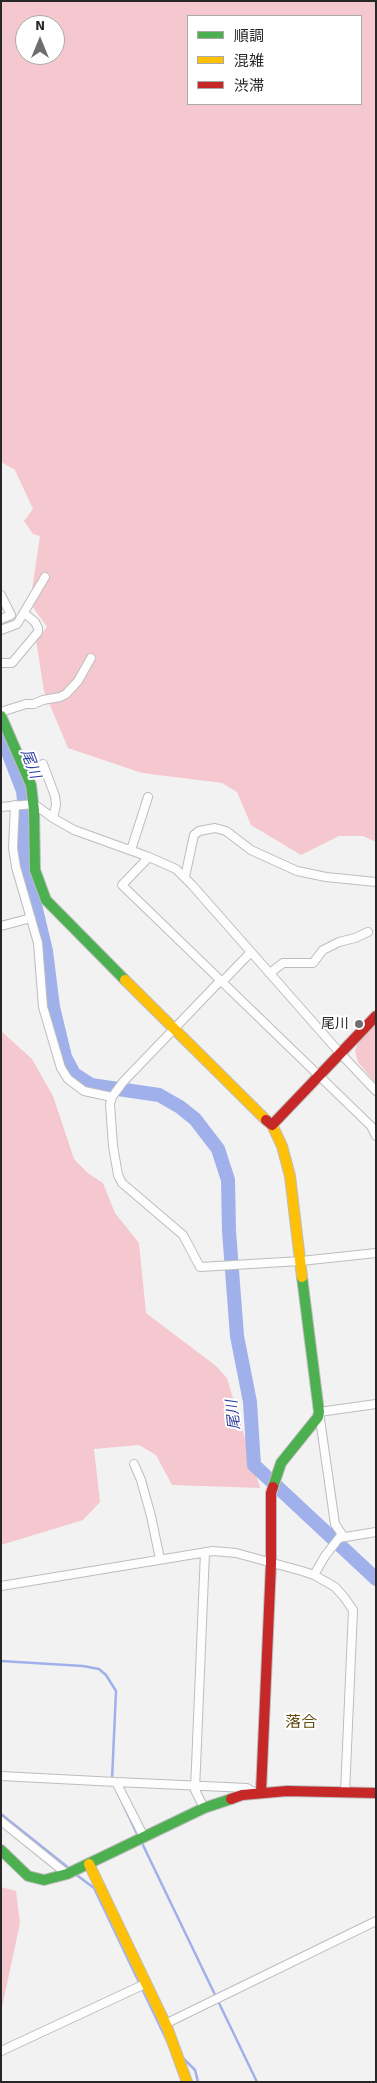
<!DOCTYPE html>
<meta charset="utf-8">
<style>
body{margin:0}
#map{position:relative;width:377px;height:2083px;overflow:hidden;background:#f3f2f3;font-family:Signika,"Noto Sans JP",sans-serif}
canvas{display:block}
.frame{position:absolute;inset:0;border:2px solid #282728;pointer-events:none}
.legend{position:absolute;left:187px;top:15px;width:175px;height:90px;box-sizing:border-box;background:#fff;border:1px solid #a9a9a9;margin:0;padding:6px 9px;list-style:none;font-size:15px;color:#282728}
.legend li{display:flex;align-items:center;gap:10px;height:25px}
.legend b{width:25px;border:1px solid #a9a9a9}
.north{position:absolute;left:15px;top:15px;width:50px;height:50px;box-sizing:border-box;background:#fff;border:1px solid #a9a9a9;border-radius:50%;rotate:0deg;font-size:14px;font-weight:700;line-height:20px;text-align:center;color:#282728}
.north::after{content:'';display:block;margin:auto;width:18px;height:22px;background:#6f6e6f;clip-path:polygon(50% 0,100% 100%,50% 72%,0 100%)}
</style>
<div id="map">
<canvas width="377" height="2083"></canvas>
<div class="frame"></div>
<ul class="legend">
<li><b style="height:6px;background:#4caf50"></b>順調</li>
<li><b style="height:6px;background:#ffc107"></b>混雑</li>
<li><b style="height:6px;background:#c62828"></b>渋滞</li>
</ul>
<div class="north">N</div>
</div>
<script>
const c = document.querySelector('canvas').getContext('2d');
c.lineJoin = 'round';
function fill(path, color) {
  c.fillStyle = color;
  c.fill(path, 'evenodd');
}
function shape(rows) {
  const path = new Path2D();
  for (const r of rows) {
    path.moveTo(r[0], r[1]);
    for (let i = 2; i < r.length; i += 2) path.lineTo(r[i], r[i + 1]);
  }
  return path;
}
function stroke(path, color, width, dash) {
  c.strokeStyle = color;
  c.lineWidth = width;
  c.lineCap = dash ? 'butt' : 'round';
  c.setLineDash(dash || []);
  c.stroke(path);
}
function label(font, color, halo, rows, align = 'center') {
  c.font = font + ' Signika,"Noto Sans JP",sans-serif';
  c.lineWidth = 4;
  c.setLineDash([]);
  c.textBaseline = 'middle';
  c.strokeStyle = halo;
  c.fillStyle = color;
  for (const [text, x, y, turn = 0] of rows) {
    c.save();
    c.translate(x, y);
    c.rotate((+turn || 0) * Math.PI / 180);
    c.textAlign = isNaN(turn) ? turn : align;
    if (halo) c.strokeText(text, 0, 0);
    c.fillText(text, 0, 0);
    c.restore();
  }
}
const green = shape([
 [1,1,376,1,376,842,363,836,339,836,301,855,251,825,237,792,222,783,142,773,68,748,44,691,36,640,47,627,30,603,40,536,33,534,24,521,33,509,15,470,1,462],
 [188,16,361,16,361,104,188,104],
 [25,25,55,25,55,55,25,55],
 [376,1024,376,1084,358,1062,355,1051,359,1040],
 [1,1031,32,1059,53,1096,74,1159,89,1174,103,1183,115,1213,139,1243,146,1313,216,1366,227,1378,260,1488,172,1485,156,1455,139,1445,94,1449,100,1502,83,1520,1,1545],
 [1,1887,16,1891,20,1923,1,2012]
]);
const stream = shape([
 [1,1661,83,1666,99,1669,106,1675,116,1691,112,1780],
 [115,1787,138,1836],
 [1,1814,70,1869],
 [141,1841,257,2082],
 [74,1873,94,1888,167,2041],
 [181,2056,195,2070,198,2082]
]);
const river = shape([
 [1,734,23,791,25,810,23,854,46,951,53,1007,65,1057,74,1074,91,1085,159,1095,180,1107,195,1119,218,1149,228,1180,229,1231,237,1336,250,1402,254,1465,376,1579]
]);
const street = shape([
 [1,595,11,615,1,619],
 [1,630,17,624,45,577],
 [1,663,12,663,38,632,38,628,35,622,24,613],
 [1,712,26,704,34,704,43,700,60,697,66,694,78,681,91,658],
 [43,764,55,796,56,805,53,818],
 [15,805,13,848,16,867,38,943,43,1007,61,1068,68,1079,84,1091,112,1097],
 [1,807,34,804,53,818,74,830,149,857,176,869,192,885,340,1053,376,1091],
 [131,850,148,797],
 [149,857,122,885,371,1126,376,1136],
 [185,877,194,835,199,831,215,828,226,831,251,850,297,871,326,877,376,882],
 [1,926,31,918],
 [270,973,283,963,313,963,323,950,339,942,355,938,368,932],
 [220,981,123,1082,112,1097,110,1104,113,1146,118,1175,122,1183,183,1235,200,1267,301,1261,376,1253],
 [222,982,251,952],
 [134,1464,141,1480,151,1516,160,1559],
 [343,1536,335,1524,319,1412,376,1404],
 [314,1575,325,1556,339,1538,376,1532],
 [1,1586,213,1551,236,1553,302,1571,314,1575,335,1587,344,1597,353,1610,345,1793],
 [1,1776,116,1782,144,1837],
 [116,1782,247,1788,256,1793],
 [204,1808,195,1790,205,1552],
 [1,1821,67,1874],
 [165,2024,376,1921],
 [1,2051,145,1984]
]);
const fast = shape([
 [1,716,31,785,34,810,35,870,46,900,125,980],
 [273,1487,281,1463,318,1417,319,1412,302,1277],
 [1,1850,28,1876,44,1880,67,1874,204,1808,231,1799]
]);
const slow = shape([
 [125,980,266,1120],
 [272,1125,282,1146,290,1176,302,1277],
 [89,1864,167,2027,187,2082]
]);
const jam = shape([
 [266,1120,272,1125,376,1016],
 [261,1792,271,1564,271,1493,273,1487],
 [231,1799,242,1795,287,1791,376,1793]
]);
const markers = [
 [359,1024,5,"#6f6e6f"]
];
const poiNames = [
 ["尾川",349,1024]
];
const waterNames = [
 ["尾川",30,764,69],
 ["尾川",234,1415,-96]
];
const quarterNames = [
 ["落合",301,1723]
];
fill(green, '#f5c7ce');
stroke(stream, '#a0b0eb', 2.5);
stroke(river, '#a0b0eb', 14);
stroke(street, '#bebdbe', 10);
stroke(fast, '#bebdbe', 12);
stroke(slow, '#bebdbe', 12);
stroke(jam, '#bebdbe', 12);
stroke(street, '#fdfdfd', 8);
stroke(fast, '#4caf50', 10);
stroke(slow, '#ffc107', 10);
stroke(jam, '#c62828', 10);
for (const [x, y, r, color] of markers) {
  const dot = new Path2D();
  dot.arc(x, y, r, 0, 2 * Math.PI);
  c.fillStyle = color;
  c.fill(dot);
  stroke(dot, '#fff', 2);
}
label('14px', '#282728', '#fff', poiNames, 'right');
label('italic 15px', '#2f3f9f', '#fff', waterNames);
label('16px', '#644b10', '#fff', quarterNames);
</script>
